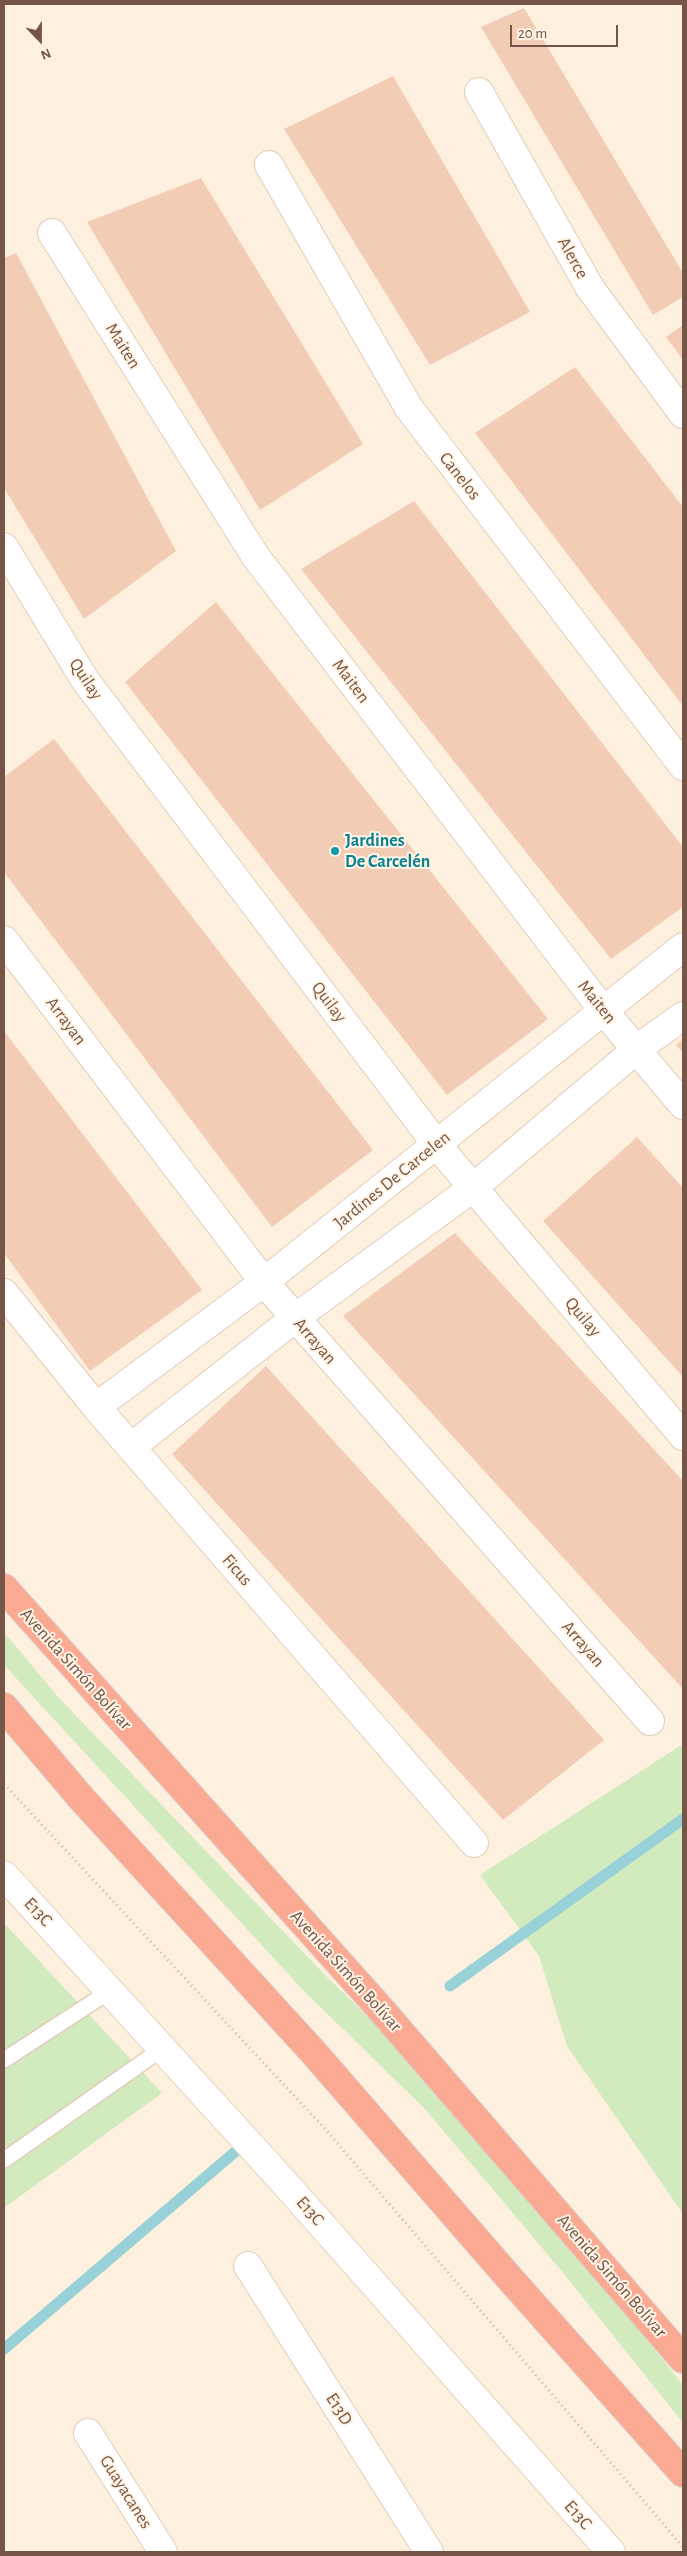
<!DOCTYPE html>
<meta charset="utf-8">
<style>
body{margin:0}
#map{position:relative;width:687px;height:2556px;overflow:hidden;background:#fdf0df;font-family:"Alegreya Sans",sans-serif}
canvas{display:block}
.frame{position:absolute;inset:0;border:5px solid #745546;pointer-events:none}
.north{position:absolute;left:15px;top:15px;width:50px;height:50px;-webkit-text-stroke:4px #fff4e6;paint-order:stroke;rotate:158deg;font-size:14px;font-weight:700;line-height:20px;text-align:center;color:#745546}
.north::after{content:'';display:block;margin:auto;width:18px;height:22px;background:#745546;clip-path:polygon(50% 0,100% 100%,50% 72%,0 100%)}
.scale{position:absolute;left:510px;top:25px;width:108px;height:22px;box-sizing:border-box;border:2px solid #745546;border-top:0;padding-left:6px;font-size:15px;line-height:18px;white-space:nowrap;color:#745546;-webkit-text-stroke:4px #fff4e6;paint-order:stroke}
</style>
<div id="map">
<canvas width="687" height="2556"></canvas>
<div class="frame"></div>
<div class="north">N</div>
<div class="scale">20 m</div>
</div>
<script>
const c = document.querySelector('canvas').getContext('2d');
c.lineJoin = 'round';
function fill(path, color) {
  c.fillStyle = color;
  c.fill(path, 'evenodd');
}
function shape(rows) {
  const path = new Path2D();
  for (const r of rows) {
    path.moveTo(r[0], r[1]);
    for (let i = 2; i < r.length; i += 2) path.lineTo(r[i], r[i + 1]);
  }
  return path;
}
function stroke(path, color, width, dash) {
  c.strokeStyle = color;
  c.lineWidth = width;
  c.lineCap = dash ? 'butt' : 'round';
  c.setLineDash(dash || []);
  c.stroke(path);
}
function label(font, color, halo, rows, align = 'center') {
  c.font = font + ' "Alegreya Sans",sans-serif';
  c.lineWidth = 4;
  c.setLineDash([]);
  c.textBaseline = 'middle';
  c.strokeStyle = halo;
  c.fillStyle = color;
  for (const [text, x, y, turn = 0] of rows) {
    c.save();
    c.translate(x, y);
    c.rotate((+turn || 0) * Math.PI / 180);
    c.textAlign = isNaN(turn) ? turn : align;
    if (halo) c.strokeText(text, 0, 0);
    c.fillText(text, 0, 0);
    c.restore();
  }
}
const green = shape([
 [4,1632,59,1698,325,1975,402,2050,582,2257,683,2385,683,2423,560,2269,425,2109,303,1990,4,1665],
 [683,1744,683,2214,567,2046,539,1956,480,1875],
 [4,1923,162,2093,4,2208]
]);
const stream = shape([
 [450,1986,683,1819],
 [4,2349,242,2146]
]);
const building = shape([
 [524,8,683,273,683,297,653,315,481,27],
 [393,76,530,312,430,365,284,129],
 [201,178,363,444,260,510,87,222],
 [16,253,176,551,84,619,4,488,4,258],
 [683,325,683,360,666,337],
 [575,367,683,507,683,706,475,433],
 [414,501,683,847,683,907,611,959,301,569],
 [216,602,548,1019,447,1095,125,682],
 [54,739,373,1150,272,1227,4,872,4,777],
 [4,1031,202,1290,90,1371,4,1253],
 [683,1039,683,1053,676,1045],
 [637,1137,683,1188,683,1377,543,1221],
 [455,1233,683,1481,683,1689,343,1316],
 [266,1366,604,1740,503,1820,172,1454]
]);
const path = shape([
 [4,1784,326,2130,683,2547]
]);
const lane = shape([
 [4,2060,110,1991],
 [4,2160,163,2048]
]);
const street = shape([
 [479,92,590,288,683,414],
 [269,165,409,408,683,766],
 [52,233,256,557,602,1009,683,1105],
 [4,547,85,680,437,1145,683,1436],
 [4,940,264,1282,650,1721],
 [4,1293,96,1407,474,1843],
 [96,1407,264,1282,683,947],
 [131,1447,295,1318,474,1187,637,1049,683,1016],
 [248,2266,429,2552],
 [88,2433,163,2552]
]);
const secondary = shape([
 [4,1875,282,2180,611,2552]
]);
const highway = shape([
 [4,1588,377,2005,683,2359],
 [4,1707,82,1799,314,2053,512,2281,683,2473]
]);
const markers = [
 [335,851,5,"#0f9aa8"]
];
const streetNames = [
 ["Alerce",573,258,61],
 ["Maiten",123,346,58],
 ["Canelos",460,476,52],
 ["Quilay",86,679,56],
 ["Maiten",351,681,53],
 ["Quilay",329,1002,53],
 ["Maiten",597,1002,51],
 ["Arrayan",66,1021,53],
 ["Jardines De Carcelen",392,1180,-39],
 ["Quilay",583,1317,50],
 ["Arrayan",315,1341,49],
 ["Ficus",237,1570,49],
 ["Arrayan",583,1644,49],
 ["Avenida Simón Bolívar",76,1669,48],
 ["E13C",38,1912,47],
 ["Avenida Simón Bolívar",346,1971,48],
 ["E13C",310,2211,49],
 ["Avenida Simón Bolívar",612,2276,49],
 ["E13D",339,2409,58],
 ["Guayacanes",126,2492,58],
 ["E13C",578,2515,49]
];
const cultureNames = [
 ["Jardines",345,841],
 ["De Carcelén",345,862]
];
fill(green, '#d1eabe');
stroke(stream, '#99d1d8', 11);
fill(building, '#f3ccb6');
stroke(lane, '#e1ccbb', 18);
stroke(street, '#e1ccbb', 30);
stroke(secondary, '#e8cebb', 30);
stroke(highway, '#dbd3cf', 30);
stroke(path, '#d7af9a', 3, [1, 4]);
stroke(lane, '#fff', 15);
stroke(street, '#fff', 28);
stroke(secondary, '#fff', 28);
stroke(highway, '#faaa93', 28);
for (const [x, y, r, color] of markers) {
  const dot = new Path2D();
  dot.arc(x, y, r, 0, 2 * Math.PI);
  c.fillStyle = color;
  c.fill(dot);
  stroke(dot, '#fff4e6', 2);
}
label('18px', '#745546', '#fff4e6', streetNames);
label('bold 18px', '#0d838f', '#fff4e6', cultureNames, 'left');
</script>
